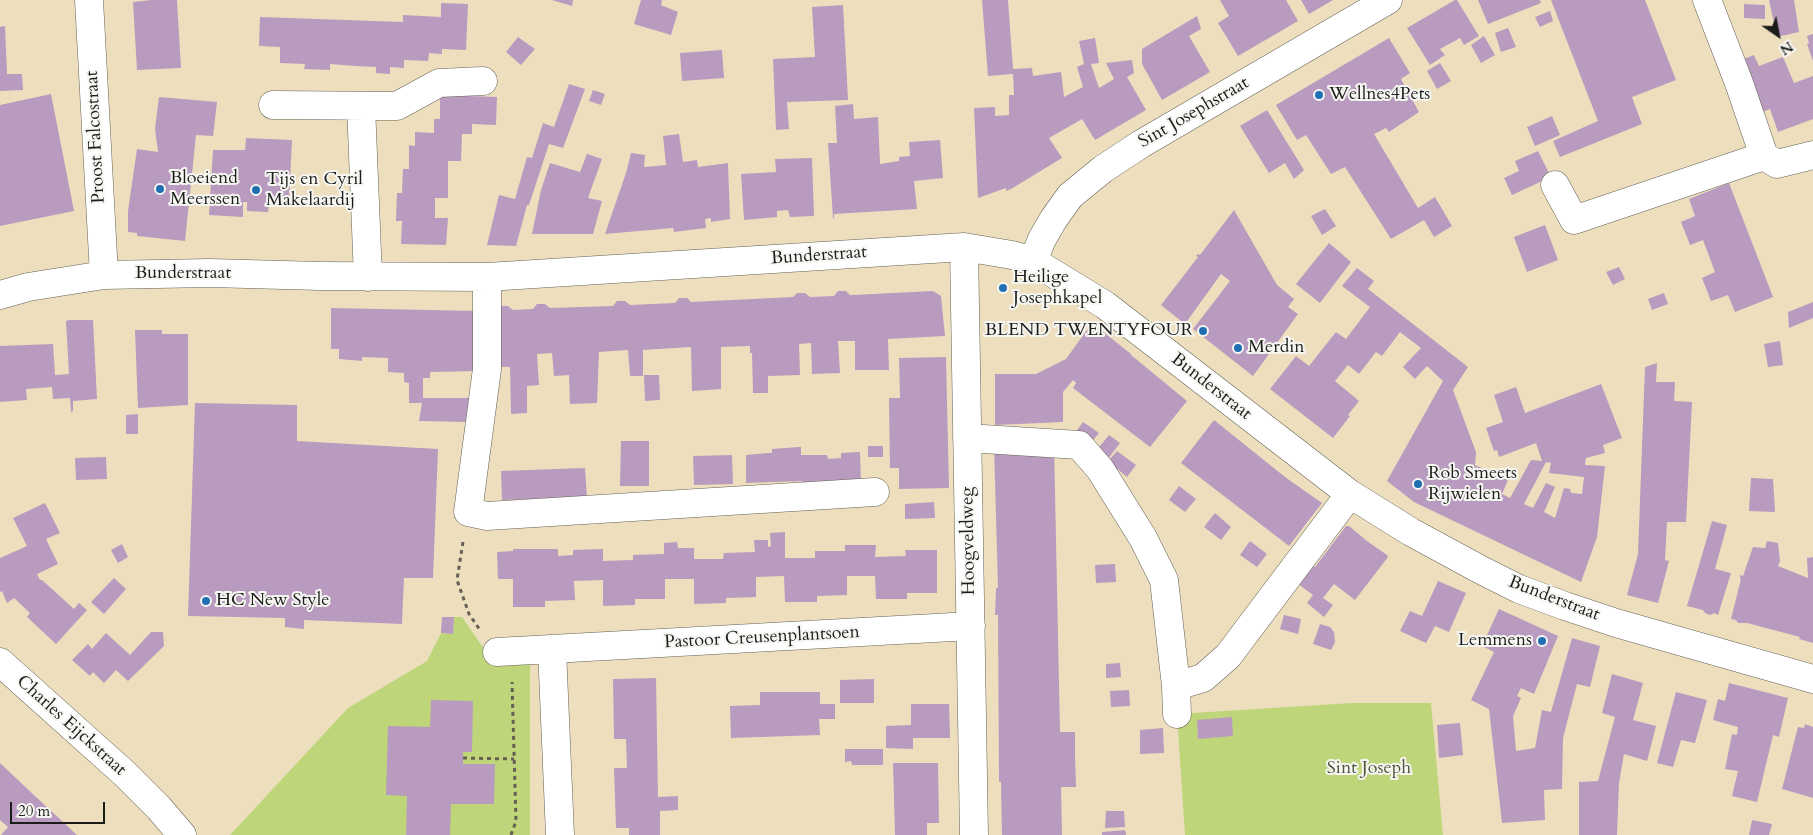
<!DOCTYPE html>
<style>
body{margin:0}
#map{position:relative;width:1813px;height:835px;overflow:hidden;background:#eddfbe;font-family:Cardo,serif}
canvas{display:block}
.north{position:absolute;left:1753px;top:10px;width:50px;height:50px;-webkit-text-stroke:4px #f6f6f2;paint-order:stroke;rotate:147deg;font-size:14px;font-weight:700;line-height:20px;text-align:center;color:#1c1c1c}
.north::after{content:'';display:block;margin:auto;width:18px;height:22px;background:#1c1c1c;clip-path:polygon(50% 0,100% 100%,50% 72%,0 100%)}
.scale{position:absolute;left:10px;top:802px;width:95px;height:22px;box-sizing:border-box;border:2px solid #1c1c1c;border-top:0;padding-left:6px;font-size:15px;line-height:18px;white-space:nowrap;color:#1c1c1c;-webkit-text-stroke:4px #f6f6f2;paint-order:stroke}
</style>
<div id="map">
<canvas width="1813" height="835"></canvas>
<div class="north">N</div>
<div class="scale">20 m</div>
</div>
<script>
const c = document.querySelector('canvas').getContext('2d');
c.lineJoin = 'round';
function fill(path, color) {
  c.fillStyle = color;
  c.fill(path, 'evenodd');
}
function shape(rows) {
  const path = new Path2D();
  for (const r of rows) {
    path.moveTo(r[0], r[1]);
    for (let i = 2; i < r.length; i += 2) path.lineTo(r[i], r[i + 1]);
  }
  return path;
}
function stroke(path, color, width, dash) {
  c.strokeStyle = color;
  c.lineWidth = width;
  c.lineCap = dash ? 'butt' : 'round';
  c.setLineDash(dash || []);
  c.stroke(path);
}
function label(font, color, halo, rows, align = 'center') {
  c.font = font + ' Cardo,serif';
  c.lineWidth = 4;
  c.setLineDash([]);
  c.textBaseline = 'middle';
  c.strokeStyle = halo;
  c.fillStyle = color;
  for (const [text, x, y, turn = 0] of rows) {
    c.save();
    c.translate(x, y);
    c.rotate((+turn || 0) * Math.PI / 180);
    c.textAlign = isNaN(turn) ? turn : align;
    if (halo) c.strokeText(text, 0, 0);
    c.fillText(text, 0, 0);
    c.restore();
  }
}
const green = shape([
 [454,617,462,617,493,662,530,661,530,835,230,835,348,708,427,661,441,633,453,634],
 [1352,703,1431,703,1443,835,1185,835,1177,714]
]);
const building = shape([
 [151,0,177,0,181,68,137,70,133,2],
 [552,0,573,0,572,6],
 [641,0,662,0,661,5,678,12,671,35,634,24],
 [982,0,1008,0,1013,69,1032,68,1033,76,1061,72,1064,97,1083,87,1077,67,1084,64,1079,41,1095,38,1099,63,1091,64,1099,88,1114,79,1106,63,1132,60,1134,73,1127,77,1146,110,1095,140,1082,119,1049,138,1062,158,1011,189,1006,191,1006,188,978,198,974,108,995,107,995,116,1009,115,1009,95,1014,95,1013,74,988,76],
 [1220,0,1286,0,1298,21,1238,56,1218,23,1229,16],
 [1301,0,1333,0,1309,14],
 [1455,0,1457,0,1479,36,1464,45,1460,38,1440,49,1445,55,1430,65,1407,28],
 [1478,0,1540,0,1541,3,1488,24],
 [1551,0,1645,0,1676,80,1632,97,1642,124,1560,157,1553,141,1598,121],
 [1769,0,1794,0,1799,32,1777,37],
 [441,3,468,4,466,50,442,49,442,54,429,53,428,61,404,60,404,68,390,67,390,74,376,73,376,67,355,66,330,64,330,70,304,69,305,64,280,63,280,47,259,46,260,17,403,22,403,15,441,17],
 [1744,4,1765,5,1765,19,1744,18],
 [843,5,848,100,787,102,789,129,776,130,773,59,815,57,812,7],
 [1550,11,1553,21,1540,27,1535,17],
 [1197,16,1201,29,1189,36,1210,72,1162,100,1142,64,1142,49],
 [5,26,7,74,22,74,23,90,0,91,0,27],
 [1508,28,1516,47,1501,52,1495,33],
 [1813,34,1813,61,1807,44,1809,43,1807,36],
 [1484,36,1495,55,1481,63,1471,45],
 [518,37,535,49,521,65,506,52],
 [1389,38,1410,73,1401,79,1419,112,1389,132,1386,128,1374,134,1418,208,1435,197,1452,226,1434,237,1424,220,1391,239,1345,167,1331,174,1306,135,1297,140,1276,105],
 [722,50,724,78,682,81,680,53],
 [1754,55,1759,66,1783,57,1794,83,1813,76,1813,119,1778,132,1770,109,1758,114,1738,61],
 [1440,63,1451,81,1437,89,1427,71],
 [569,84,585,89,563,148,549,144,529,205,527,205,516,246,487,245,499,195,515,199,527,157,532,158,543,123,554,127],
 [593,90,605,94,601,105,589,101],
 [51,94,74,211,0,226,0,105],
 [440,95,497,97,496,125,472,124,472,134,462,134,461,161,448,161,448,198,435,198,435,218,448,218,446,245,401,244,402,221,396,221,397,193,402,193,403,169,409,169,409,145,415,146,415,132,434,133,434,119,440,119],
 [159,97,217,102,213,136,196,135,185,241,137,236,137,233,128,232,128,211,137,149,158,152,155,129],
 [853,104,854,119,878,117,880,164,899,161,899,157,910,156,909,142,940,140,943,178,914,181,917,209,834,214,834,218,833,218,828,143,837,143,835,106],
 [1267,110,1304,170,1294,179,1285,163,1269,173,1240,126],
 [1552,116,1560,135,1535,146,1527,127],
 [679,134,683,162,697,160,698,167,728,163,730,219,711,222,711,218,705,219,706,228,674,232,673,228,605,234,626,173,631,153,645,155,644,167,666,165,663,136],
 [246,138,292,140,289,204,269,203,268,212,247,211,247,202,243,202,243,217,209,215,213,150,245,150],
 [1538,151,1551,177,1512,195,1504,178,1519,171,1515,161],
 [587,154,602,159,588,198,602,201,593,234,532,234,541,190,550,163,580,172],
 [812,158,814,216,790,217,788,210,777,211,777,217,744,220,741,174,776,172,775,159],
 [1729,183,1773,297,1735,312,1728,295,1711,301,1702,278,1715,272,1703,240,1690,245,1681,222,1695,216,1689,199],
 [1325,209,1336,226,1322,235,1311,216],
 [1234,210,1277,285,1294,299,1288,307,1298,314,1253,376,1193,329,1230,281,1221,274,1185,324,1161,305,1198,257,1196,256,1198,254,1200,255],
 [1545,225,1558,260,1527,272,1514,237],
 [1329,243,1351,262,1320,303,1296,284],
 [1619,267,1625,279,1613,285,1606,272],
 [1357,268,1374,281,1368,289,1468,367,1453,390,1476,452,1475,465,1508,480,1502,494,1510,498,1531,460,1542,461,1536,443,1499,457,1497,450,1494,451,1486,428,1503,422,1494,395,1516,387,1525,413,1601,384,1622,438,1603,445,1605,453,1586,458,1585,465,1605,466,1597,537,1581,582,1414,502,1387,481,1443,381,1427,366,1415,379,1403,367,1421,348,1400,332,1382,356,1376,352,1359,374,1348,365,1335,381,1359,401,1348,415,1350,416,1333,438,1270,389,1296,356,1309,366,1336,332,1346,339,1370,307,1342,286],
 [1546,462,1551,463,1549,473,1584,477,1582,494,1571,493,1570,489,1564,488,1555,518,1544,512,1555,487,1546,483,1533,508,1524,504],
 [838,291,846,291,850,295,853,295,933,291,941,296,945,336,888,339,889,370,855,370,855,341,838,341,840,373,812,374,811,343,799,344,800,375,768,376,768,393,753,393,752,353,750,353,750,346,721,347,721,389,707,390,692,391,691,347,643,350,643,376,630,376,628,350,599,352,597,403,570,404,569,375,554,376,552,353,537,354,539,385,527,386,527,413,511,414,510,367,493,367,500,306,508,306,513,310,533,309,537,304,545,304,550,308,613,306,617,301,625,301,630,305,675,303,679,298,687,298,691,302,793,297,797,293,805,293,810,297,834,296],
 [1664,293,1668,304,1652,310,1648,299],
 [1813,302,1813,318,1789,328,1788,312],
 [331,308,479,311,477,371,430,372,430,378,423,378,423,398,473,398,469,422,419,421,422,403,409,403,409,383,404,382,404,373,388,372,388,358,362,357,362,361,339,359,339,349,331,349],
 [69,320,93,320,97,399,73,401,73,411,71,412,70,398,53,399,52,387,26,389,27,400,0,402,0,346,53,344,55,375,69,374,66,321],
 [1092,323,1131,354,1131,355,1187,401,1150,447,1073,388,1076,383,1073,380,1063,392,1063,422,995,425,995,374,1036,374,1066,359],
 [135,330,162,330,162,334,188,334,188,405,138,408],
 [1780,341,1783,365,1768,367,1764,344],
 [946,357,949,488,899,489,899,468,890,468,889,398,900,398,899,358],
 [1657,363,1656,382,1675,382,1674,401,1692,402,1686,522,1667,522,1665,560,1669,561,1658,603,1627,595,1638,554,1645,367],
 [644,375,659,375,660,400,645,401],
 [195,403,297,405,297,441,438,449,433,578,404,578,402,624,304,620,304,629,285,627,285,618,188,616],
 [138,414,138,434,126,434,126,415],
 [1214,420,1285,477,1322,503,1289,546,1181,463],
 [1083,422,1099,433,1090,444,1075,433],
 [1109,435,1120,443,1108,459,1096,451],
 [621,441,649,441,649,486,620,486],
 [994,444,1054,444,1060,732,1075,732,1075,755,1076,787,1061,787,1062,835,1002,835,1001,782,999,782,998,615,995,615,996,588,998,588],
 [868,446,883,446,883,457,868,457],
 [798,447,801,447,801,455,827,455,828,459,841,458,841,453,860,452,861,482,802,484,802,481,746,483,746,455,768,453,772,453,772,449],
 [1117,451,1136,465,1127,477,1108,461],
 [732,455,733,484,694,485,693,456],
 [106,457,107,479,76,480,75,458],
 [585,468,587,498,502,500,501,471],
 [1751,478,1773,479,1775,512,1749,511],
 [1179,486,1196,499,1185,512,1169,500],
 [934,502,935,518,905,519,905,504],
 [45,503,60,533,46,539,58,564,37,574,40,580,42,580,74,609,79,603,87,610,56,644,27,617,30,613,14,598,7,603,2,591,0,592,0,558,27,546,13,518],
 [1215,513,1231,527,1221,540,1204,527],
 [1712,521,1727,525,1715,569,1731,573,1718,615,1714,613,1710,615,1705,613,1703,610,1687,606],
 [1346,526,1349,526,1367,541,1387,555,1388,557,1355,600,1334,584,1323,598,1333,605,1324,617,1307,603,1313,595,1294,581,1308,562,1315,567],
 [785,532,785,558,815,558,815,551,845,551,845,545,876,545,875,557,906,556,905,550,937,550,937,593,907,593,907,599,876,599,875,576,847,576,847,595,817,596,817,602,785,602,784,576,756,577,756,597,726,598,726,603,694,604,694,579,665,579,665,599,635,599,635,605,603,606,603,580,574,581,575,600,545,601,545,607,513,607,513,579,498,579,497,552,513,551,513,549,558,549,558,556,573,555,573,550,603,549,603,561,633,560,633,555,664,554,664,543,677,542,678,548,694,548,694,559,723,559,724,553,755,552,754,540,768,540,768,547,771,546,770,533],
 [1250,541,1267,554,1257,567,1240,555],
 [1767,541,1778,543,1780,561,1778,566,1808,578,1807,558,1813,557,1813,643,1799,639,1800,637,1747,623,1738,623,1736,620,1731,619,1741,579,1740,579,1740,575,1743,576,1753,547,1765,548],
 [122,544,128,557,118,563,111,550],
 [1115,564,1116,582,1096,583,1095,565],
 [114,578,126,589,104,614,91,602],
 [1438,581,1466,593,1449,632,1435,626,1426,643,1400,631,1410,611,1422,616],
 [1499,609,1558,636,1534,694,1521,688,1517,696,1521,698,1513,716,1516,751,1535,748,1542,710,1551,712,1572,638,1600,646,1590,687,1577,684,1563,738,1562,789,1544,790,1545,820,1502,823,1489,709,1471,700,1494,652,1482,646],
 [1284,615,1301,619,1298,634,1280,629],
 [442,617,454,617,453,634,441,633],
 [1320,624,1330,627,1334,632,1335,642,1331,650,1313,644],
 [151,632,163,632,164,646,128,681,116,670,104,683,93,672,90,676,72,660,88,644,92,649,106,633,130,655],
 [1120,663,1121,677,1106,678,1106,664],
 [1612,674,1643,683,1633,720,1656,726,1647,761,1624,754,1619,783,1617,835,1579,835,1579,782,1598,781,1615,717,1602,713],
 [656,678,658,797,678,796,678,810,660,811,660,835,629,835,629,828,616,828,614,768,627,768,626,739,614,739,613,679],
 [874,679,874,703,840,703,840,680],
 [1729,683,1788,698,1779,737,1773,735,1757,802,1732,796,1738,771,1725,769,1732,734,1737,735,1738,727,1713,720,1718,699,1725,701],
 [1129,690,1130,706,1111,707,1110,691],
 [760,692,820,692,820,704,835,704,835,719,819,719,820,735,731,738,730,706,760,705],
 [1676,692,1707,700,1695,743,1681,740,1673,767,1657,763],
 [431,700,473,701,472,752,463,752,463,764,495,764,494,804,451,804,450,835,406,835,407,796,386,795,388,726,430,727],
 [911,704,949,704,950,738,913,738,913,749,886,748,886,726,911,725],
 [1232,717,1233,736,1198,739,1197,720],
 [1460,723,1463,755,1439,758,1437,725],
 [1805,724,1813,727,1813,798,1782,789,1798,727,1804,728],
 [1163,728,1164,753,1140,754,1140,730],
 [845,749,883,749,883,765,852,765,851,761,845,762],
 [0,763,36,797,77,835,1,835,8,827,0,820],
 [893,763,938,763,939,823,927,823,927,835,895,835],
 [1106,811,1124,811,1125,827,1105,828],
 [1752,820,1772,824,1769,835,1749,835],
 [1125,830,1126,835,1102,835,1102,832]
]);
const path = shape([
 [463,542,457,580,469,614,480,630],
 [463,758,514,759],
 [511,835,516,821,512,682]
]);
const minor = shape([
 [89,0,104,275],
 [1707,0,1739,83,1764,156],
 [273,105,397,106,439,83,483,81],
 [361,106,368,277],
 [1764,156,1777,164,1813,155],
 [1555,185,1574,220,1764,156],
 [964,247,974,835],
 [1033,261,1042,239,1053,220,1070,196,1103,169,1141,144,1388,0],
 [487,277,487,369,468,512,487,516,875,492],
 [0,295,28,287,104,275,210,273,320,276,487,277,964,247,1012,255,1033,261,1105,305,1350,494,1411,532,1483,571,1519,589,1565,606,1616,623,1813,679],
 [967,438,1079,445,1100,469,1143,538,1164,580,1176,686,1177,714],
 [552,649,560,835],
 [497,652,971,626],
 [0,662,125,774,159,808,182,835],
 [1176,686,1203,678,1228,656,1350,494]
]);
const markers = [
 [1319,95,5,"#1f6fb2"],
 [160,189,5,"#1f6fb2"],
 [256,190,5,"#1f6fb2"],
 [1003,288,5,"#1f6fb2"],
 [1203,331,5,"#1f6fb2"],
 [1238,348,5,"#1f6fb2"],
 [1418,484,5,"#1f6fb2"],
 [206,601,5,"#1f6fb2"],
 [1542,641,5,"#1f6fb2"]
];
const poiNames = [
 ["Wellnes4Pets",1329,95],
 ["Bloeiend",170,179],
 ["Meerssen",170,200],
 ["Tijs en Cyril",266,180],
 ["Makelaardij",266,201],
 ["Heilige",1013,278],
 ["Josephkapel",1013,299],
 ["BLEND TWENTYFOUR",1193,331,"right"],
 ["Merdin",1248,348],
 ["Rob Smeets",1428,474],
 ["Rijwielen",1428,495],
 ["HC New Style",216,601],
 ["Lemmens",1532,641,"right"]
];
const streetNames = [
 ["Sint Josephstraat",1194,113,-30],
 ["Proost Falcostraat",96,137,-93],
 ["Bunderstraat",819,256,-4],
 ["Bunderstraat",183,274],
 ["Bunderstraat",1211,387,38],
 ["Hoogveldweg",969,541,-91],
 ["Bunderstraat",1554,599,21],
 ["Pastoor Creusenplantsoen",762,638,-3],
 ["Charles Eijckstraat",71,726,42]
];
const parkNames = [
 ["Sint Joseph",1369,769]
];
fill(green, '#bed57a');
fill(building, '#b89bbf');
stroke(minor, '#656055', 29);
stroke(path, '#656055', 3, [4, 4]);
stroke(minor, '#fff', 28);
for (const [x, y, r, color] of markers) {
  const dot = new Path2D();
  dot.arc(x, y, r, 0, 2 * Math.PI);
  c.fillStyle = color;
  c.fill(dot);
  stroke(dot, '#f6f6f2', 2);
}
label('18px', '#1c1c1c', '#f6f6f2', poiNames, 'left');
label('18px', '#1c1c1c', '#f6f6f2', streetNames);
label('18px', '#4d5438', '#f6f6f2', parkNames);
</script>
